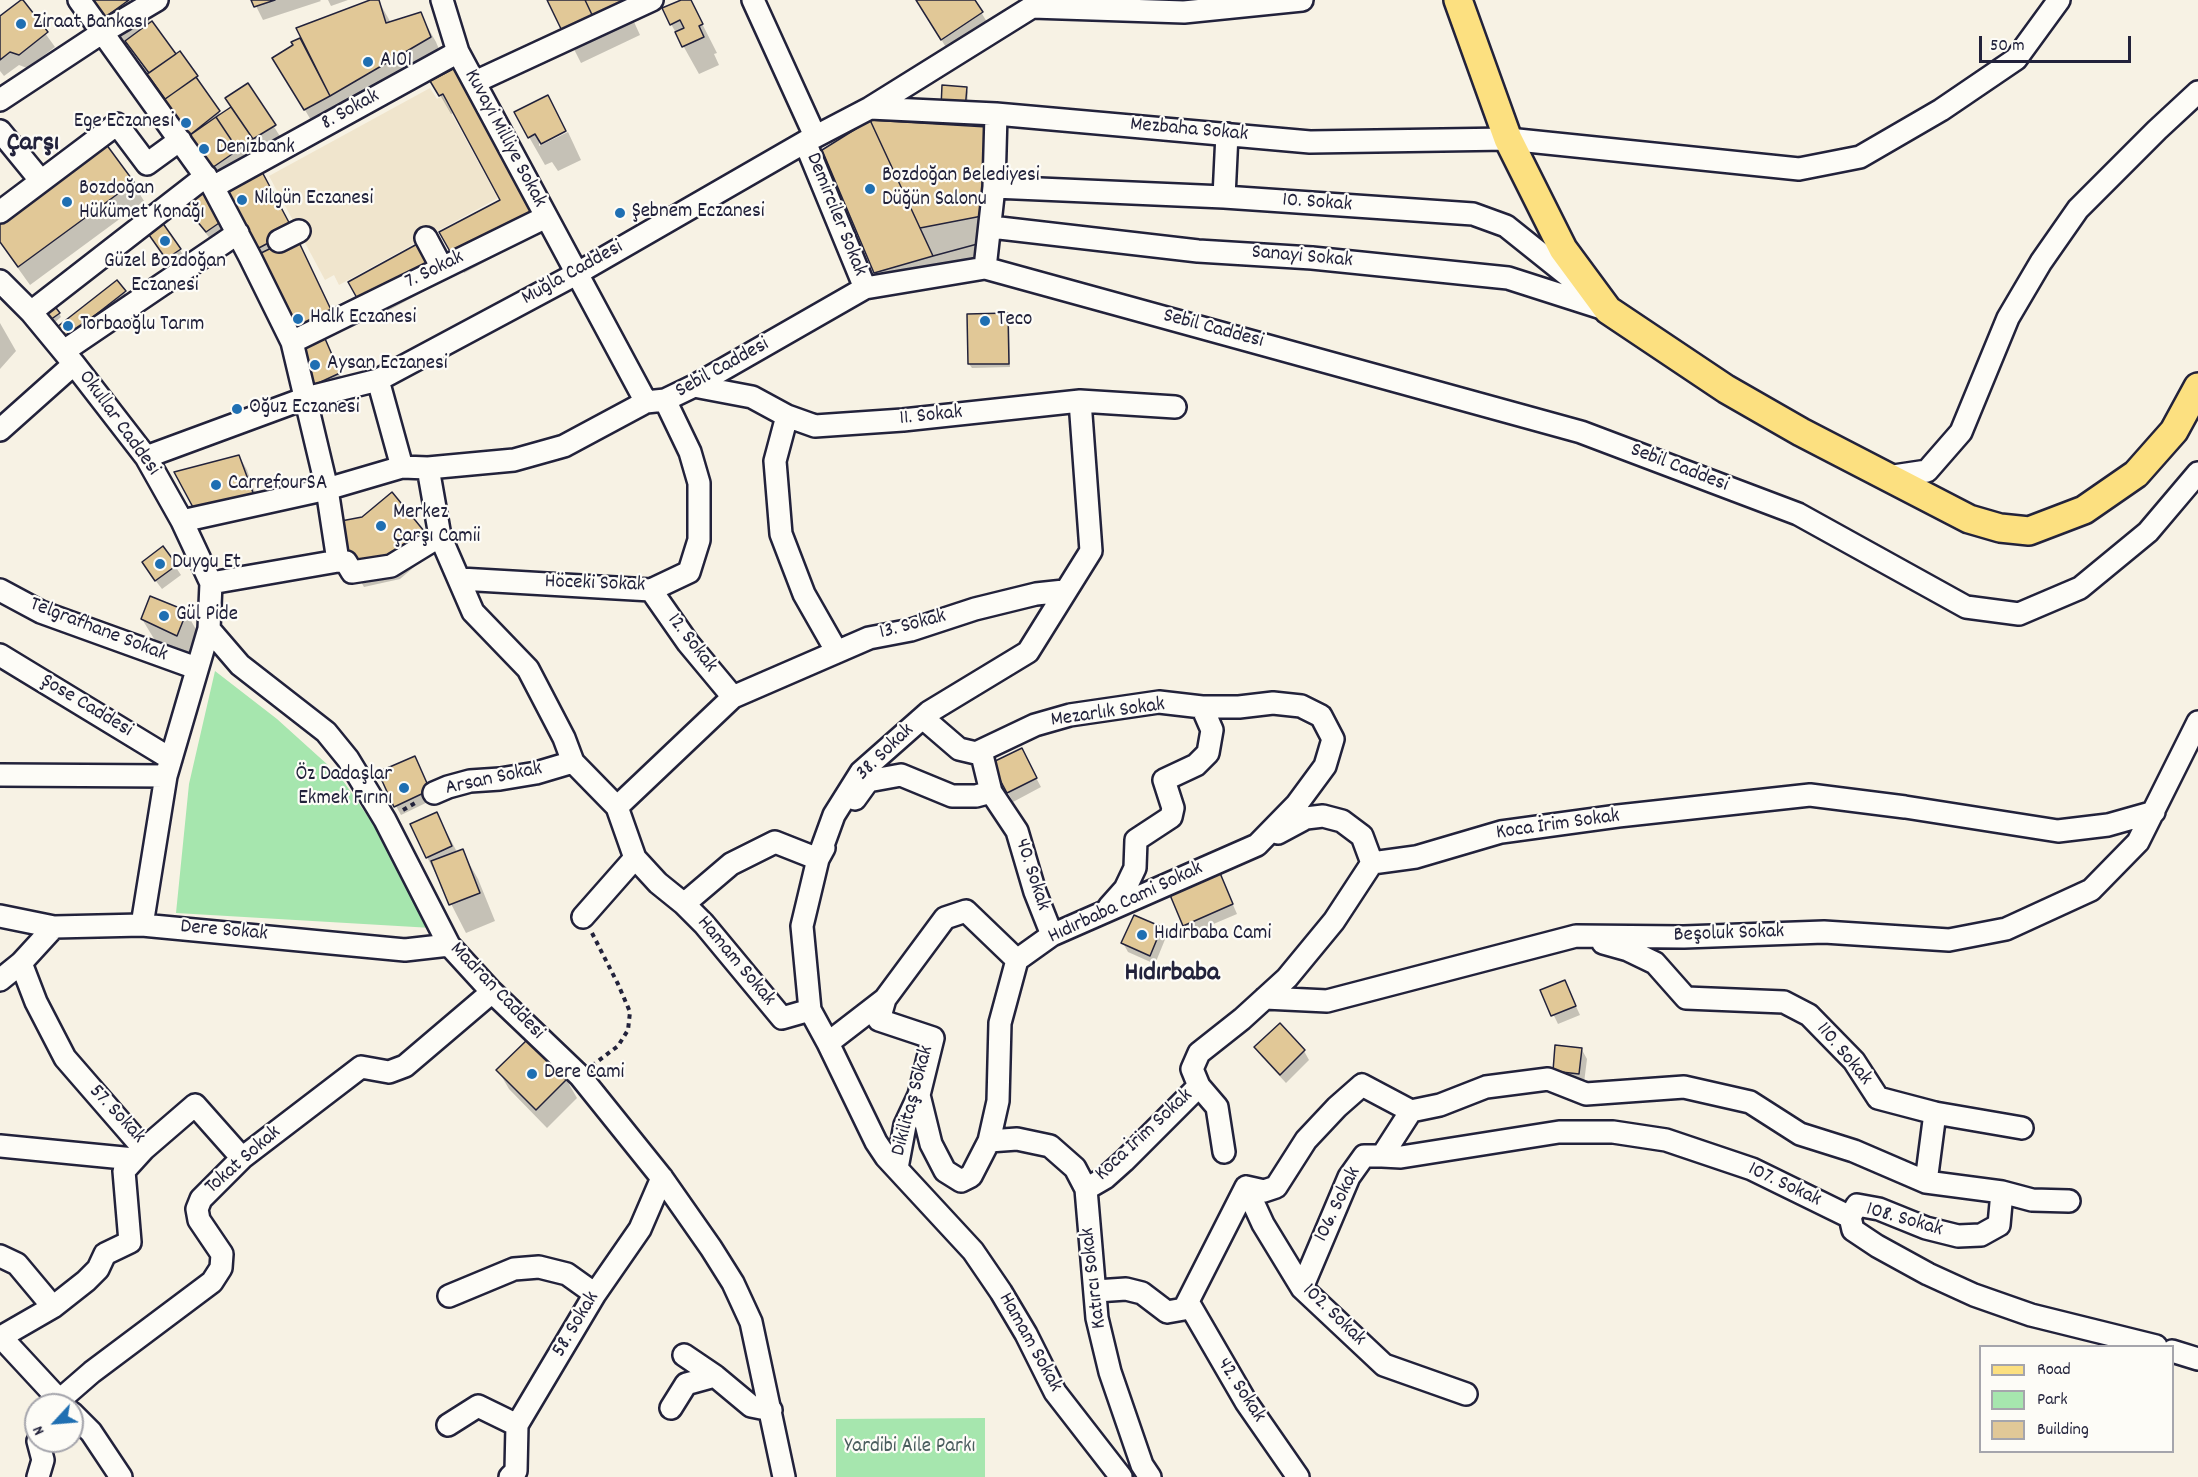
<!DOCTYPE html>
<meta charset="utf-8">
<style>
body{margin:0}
#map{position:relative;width:2198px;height:1477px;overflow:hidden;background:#f7f2e4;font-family:Dekko,sans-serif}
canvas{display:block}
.legend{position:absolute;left:1979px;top:1345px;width:195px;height:108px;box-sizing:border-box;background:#fdfcf7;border:2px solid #a5a5ac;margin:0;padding:8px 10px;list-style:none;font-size:18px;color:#22223b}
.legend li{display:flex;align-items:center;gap:12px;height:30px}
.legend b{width:30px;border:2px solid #a5a5ac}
.north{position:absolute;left:24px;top:1393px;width:60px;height:60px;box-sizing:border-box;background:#fdfcf7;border:2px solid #a5a5ac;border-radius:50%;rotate:244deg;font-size:16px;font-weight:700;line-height:24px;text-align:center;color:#22223b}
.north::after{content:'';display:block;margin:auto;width:21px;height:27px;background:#1f6fb2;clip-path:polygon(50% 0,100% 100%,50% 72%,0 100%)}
.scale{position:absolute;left:1979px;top:36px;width:152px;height:27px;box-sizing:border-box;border:3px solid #22223b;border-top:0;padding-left:8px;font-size:18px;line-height:21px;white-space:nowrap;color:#22223b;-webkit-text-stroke:4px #fdfcf7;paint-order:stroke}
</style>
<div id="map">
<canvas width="2198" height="1477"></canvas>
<ul class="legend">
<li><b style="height:8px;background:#fce080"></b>Road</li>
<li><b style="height:16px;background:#a6e6ae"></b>Park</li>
<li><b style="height:16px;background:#e1c897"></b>Building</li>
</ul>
<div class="north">N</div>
<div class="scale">50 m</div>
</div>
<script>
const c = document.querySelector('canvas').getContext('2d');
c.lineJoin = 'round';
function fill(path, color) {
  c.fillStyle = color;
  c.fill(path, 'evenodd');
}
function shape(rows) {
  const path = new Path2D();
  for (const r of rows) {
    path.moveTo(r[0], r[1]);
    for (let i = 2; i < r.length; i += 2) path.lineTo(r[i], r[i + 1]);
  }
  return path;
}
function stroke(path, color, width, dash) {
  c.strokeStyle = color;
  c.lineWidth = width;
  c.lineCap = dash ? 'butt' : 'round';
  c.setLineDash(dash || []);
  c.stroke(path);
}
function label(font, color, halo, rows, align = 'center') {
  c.font = font + ' Dekko,sans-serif';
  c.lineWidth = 4.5;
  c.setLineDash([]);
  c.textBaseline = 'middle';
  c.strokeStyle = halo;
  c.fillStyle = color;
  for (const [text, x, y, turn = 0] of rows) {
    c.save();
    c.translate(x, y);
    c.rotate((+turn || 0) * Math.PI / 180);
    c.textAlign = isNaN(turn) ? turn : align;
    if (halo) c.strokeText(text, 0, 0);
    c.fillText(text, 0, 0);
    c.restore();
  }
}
const built = shape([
 [430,88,437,99,442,96,498,198,339,285,334,275,325,280,269,176]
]);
const green = shape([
 [215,671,277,719,339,775,394,854,432,928,176,913,189,784],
 [985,1418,985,1477,836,1477,836,1419]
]);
const shadow = shape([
 [88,0,138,0,151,24,176,56,180,53,221,116,233,108,248,85,291,154,262,174,303,252,341,330,324,338,344,383,320,393,165,101,127,41,121,45],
 [253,0,320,0,321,1,263,20],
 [328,0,348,0,331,6],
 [374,0,378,0,391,23,420,14,436,42,446,66,321,137,274,58,295,46,293,43],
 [549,0,624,0,640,35,581,63],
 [684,0,690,0,717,53,714,54,719,65,699,74,671,24],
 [917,0,974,0,998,41,958,67],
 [22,1,55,47,27,68,19,65,4,76,0,71,0,18],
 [432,81,465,88,542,231,464,273,453,254,502,201,455,112,451,114],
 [966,88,968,92,967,113,944,112],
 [548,97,566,130,539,143,539,146,568,132,581,160,558,171,552,162,545,165,529,137],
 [986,129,991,262,886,291,875,273],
 [133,183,144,201,30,285,0,243,0,224],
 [202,192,226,231,212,241,188,211],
 [155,242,180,250,185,258,173,267],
 [427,259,439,283,371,320,350,283],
 [117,282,130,301,72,346,65,336],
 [59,313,61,317,54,323,48,316],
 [1007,315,1009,319,1010,367,972,368,969,364],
 [0,323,16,351,0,369],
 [239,456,247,470,262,512,176,473],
 [423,532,434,550,400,579,364,587,353,568],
 [163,548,181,575,162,589,149,572],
 [186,612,202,640,193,663,159,647,142,619],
 [414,757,434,799,401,815,396,806],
 [1026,759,1041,787,1013,802,993,764],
 [437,814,457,852,462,851,478,879,495,921,466,933,427,857],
 [1224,884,1237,914,1190,934,1172,896],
 [1161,928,1166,937,1155,964,1128,952,1123,943],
 [1564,981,1580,1015,1558,1024,1542,991],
 [1280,1025,1304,1051,1309,1060,1286,1083,1261,1056,1256,1047],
 [1582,1050,1587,1059,1584,1083,1554,1071],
 [498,1070,566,1079,577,1098,547,1128,509,1089]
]);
const building = shape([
 [21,0,23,0,48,32,19,55,10,52,0,60,0,16,21,0],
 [91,0,129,0,104,18,91,0],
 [251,0,275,0,254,7,251,0],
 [370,0,379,0,386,23,421,12,431,37,330,96,296,28,370,0],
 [547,0,585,0,595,21,564,35,547,0],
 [585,0,622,0,625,6,595,21,585,0],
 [681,0,691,0,703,24,699,26,704,37,682,47,675,32,684,28,680,20,670,25,662,8,681,0],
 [916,0,975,0,983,12,941,40,916,0],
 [152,21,176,54,149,73,125,41,152,21],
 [300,38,330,96,304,110,272,58,293,45,291,42,300,38],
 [180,51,198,76,165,99,147,74,180,51],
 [455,68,532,212,452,255,439,232,500,200,443,94,439,96,430,81,455,68],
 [196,77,220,111,186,138,161,102,196,77],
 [248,83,276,125,253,139,225,98,248,83],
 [942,85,967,87,965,110,941,108,942,85],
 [548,95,566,131,541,144,535,134,528,138,514,112,548,95],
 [231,107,253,139,238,150,216,117,231,107],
 [216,117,238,150,209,170,186,138,216,117],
 [870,120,933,256,874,273,822,150,870,120],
 [870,120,987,127,981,243,933,256,870,120],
 [106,144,134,182,18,267,0,242,0,222,106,144],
 [260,168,293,230,255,250,223,189,260,168],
 [202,190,222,221,206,232,181,202,202,190],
 [982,216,981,243,933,256,920,228,982,216],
 [162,222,181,249,166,259,147,232,162,222],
 [296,236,334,316,295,335,257,255,296,236],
 [419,243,433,268,362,307,348,282,419,243],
 [117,280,126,291,66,338,57,327,117,280],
 [53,304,60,313,50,320,44,311,53,304],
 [1008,313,1009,364,968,364,967,314,1008,313],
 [323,334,340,373,314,385,298,346,323,334],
 [239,455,255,498,195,511,174,472,239,455],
 [392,492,424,531,389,560,352,568,341,521,362,517,392,492],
 [163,546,177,565,155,581,142,562,163,546],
 [150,596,187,611,177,636,141,619,150,596],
 [1022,748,1037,778,1007,793,991,763,1022,748],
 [415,756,430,790,394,807,378,772,415,756],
 [437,812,452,846,426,858,410,824,437,812],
 [463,849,480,893,449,905,431,861,463,849],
 [1220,873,1233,904,1183,926,1170,895,1220,873],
 [1134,915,1162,927,1150,956,1121,943,1134,915],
 [1565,980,1576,1006,1551,1016,1540,990,1565,980],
 [1280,1023,1305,1050,1280,1075,1254,1047,1280,1023],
 [528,1039,567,1079,536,1110,496,1070,528,1039],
 [1555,1045,1582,1048,1579,1074,1553,1071,1555,1045]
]);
const path = shape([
 [403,810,417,802],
 [592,933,618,984,630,1012,628,1030,618,1046,594,1064]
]);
const minor = shape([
 [79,0,213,187,250,257,292,342,327,489,338,561],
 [442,0,458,52,646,402],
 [753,0,815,136],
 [1032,7,1184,12,1302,0],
 [475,82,652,0],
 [0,100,103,32,157,0],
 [870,108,996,114,1310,142,1508,139,1799,169,1860,157,1941,110,2016,59,2059,0],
 [0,131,41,181],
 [805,142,865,288],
 [213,187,458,52],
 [994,187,1224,197,1473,214,1506,226,1581,286],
 [1224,197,1227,134],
 [0,212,117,124,147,164,180,140],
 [991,227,1198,251,1312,258,1508,278,1608,310],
 [426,238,442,268],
 [279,241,299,231],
 [985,268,994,187,996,114],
 [0,281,31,312,74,364,146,457,182,521,211,583,209,629,166,776,142,925],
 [31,312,206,176],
 [292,342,546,217],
 [64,351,238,233],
 [378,380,402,467],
 [694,386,752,397,787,416,815,426,903,420,1080,401,1175,407],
 [787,416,775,461,781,534,804,594,837,652],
 [0,430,74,364],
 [146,457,306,398,378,380,576,274,805,142,870,108,1032,7,1035,0],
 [428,468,440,536,473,612,528,669,564,738,573,762,617,807,635,858,658,883,684,904,704,924,782,1018,810,1010,828,1043,876,1142,886,1157,973,1251,1001,1292,1026,1334,1055,1392,1121,1477],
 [1887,477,1927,471,1961,432,2008,318,2041,262,2078,209,2157,130,2198,92],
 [182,521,327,489,402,467,428,468,514,460,564,446,646,402,665,400,694,386,865,288,985,268,1581,432,1798,514,1966,607,2019,614,2080,588,2148,532,2198,473],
 [460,579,651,590,689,572,699,540,699,483,690,452,665,400],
 [211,583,338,561,346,562,352,572,391,566,440,536],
 [0,590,41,612,196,668],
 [651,590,688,643,733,697],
 [209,629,240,665,326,732,348,759,385,820,449,945,492,992,580,1076,662,1178,711,1248,733,1283,751,1322,784,1477],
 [0,655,171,759],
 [981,751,991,792,1017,831,1035,892,1052,935],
 [0,775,166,776],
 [434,793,448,787,470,781,500,779,536,773,573,762],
 [855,799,868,781,901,775,952,796,976,796,991,792],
 [617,807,733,697,869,638,911,630,975,609,1036,594,1064,591],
 [1278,833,1306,818,1323,816,1342,821,1362,836,1372,863],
 [684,904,731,864,775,842,818,859,824,848],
 [1109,907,1125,889,1135,868,1136,840,1171,817,1173,808,1164,780,1196,765,1208,753,1212,730,1202,707],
 [0,916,54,927,142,925,405,950,449,945],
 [583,917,635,858],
 [1603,943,1628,950,1655,963,1686,998,1784,1002,1809,1015,1854,1061,1878,1098,1935,1113,2022,1128],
 [21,963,36,1002,65,1058,144,1149,195,1105,242,1158],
 [0,980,21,963,54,927],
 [1265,998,1327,1001,1576,936,1684,937,1824,932,1949,940,2006,929,2091,890,2138,842,2198,722],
 [885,999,879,1020,933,1038,919,1095,905,1125,897,1168],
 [810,1010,802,926,818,859,834,815,861,772,929,712,1028,652,1091,551,1080,401],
 [828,1043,885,999,945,918,966,911,1017,960],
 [1199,1086,1217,1107,1224,1152],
 [919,1095,931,1144,945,1171,961,1181,971,1176,989,1141,998,1101,1000,1023,1017,960,1052,935,1257,845,1297,804,1325,766,1333,739,1321,716,1301,706,1273,703,1239,707,1202,707,1159,702,1070,715,1035,725,976,753,959,749,923,718],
 [989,1141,1017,1139,1050,1146,1075,1168,1086,1189,1097,1318,1110,1372,1142,1465,1150,1477],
 [0,1146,134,1159],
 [1382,1156,1401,1157,1559,1132,1613,1132,1666,1140,1752,1169,1850,1217,1853,1230,1877,1246,1928,1274,1974,1295,2031,1315,2156,1346],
 [1926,1182,1935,1113],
 [1246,1187,1263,1224,1302,1288,1384,1365,1466,1394],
 [1086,1189,1105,1178,1124,1161,1199,1086,1192,1069,1199,1053,1242,1019,1287,978,1334,921,1372,863,1416,857,1501,832,1618,816,1810,795,1905,807,2058,831,2108,825,2154,812],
 [1850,1217,1857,1205,1879,1209,1926,1228,1958,1236,1981,1235,1999,1225,2002,1192],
 [0,1256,17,1264,53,1307],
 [1302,1288,1349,1177,1364,1156,1382,1156,1411,1111],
 [1096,1291,1126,1289,1142,1293,1167,1312,1184,1309,1246,1187,1264,1191,1276,1187,1306,1140,1337,1107,1362,1085,1411,1111,1440,1105,1486,1087,1548,1079,1586,1094,1684,1087,1750,1102,1800,1134,1854,1151,1926,1182,2002,1192,2032,1200,2069,1201],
 [449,1296,514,1269,539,1267,567,1274,595,1294],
 [1188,1302,1246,1402,1298,1477],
 [0,1336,64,1405],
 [1,1337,53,1307,86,1281,98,1269,105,1254,130,1242,124,1171,144,1149],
 [2172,1351,2198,1359],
 [684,1355,715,1376,751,1406,771,1410],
 [54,1405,92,1372,212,1282,221,1268,222,1254,199,1220,197,1209,201,1199,242,1158,361,1067,389,1072,405,1066,492,992],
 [671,1408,686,1384,715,1376],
 [72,1413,91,1432,121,1477],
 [448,1425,478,1406,517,1425],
 [38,1441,43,1460,38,1477],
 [510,1477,516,1471,517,1425,595,1294,640,1229,662,1178]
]);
const major = shape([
 [1458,0,1508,139,1563,249,1608,310,1726,389,1801,432,1969,519,2000,528,2029,531,2084,510,2136,474,2174,431,2198,387]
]);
const markers = [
 [21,24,6,"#1f6fb2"],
 [368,62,6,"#1f6fb2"],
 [186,123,6,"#1f6fb2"],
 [204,149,6,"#1f6fb2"],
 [870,189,6,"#1f6fb2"],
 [242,200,6,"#1f6fb2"],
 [67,202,6,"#1f6fb2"],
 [620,213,6,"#1f6fb2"],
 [165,241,6,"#1f6fb2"],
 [298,319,6,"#1f6fb2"],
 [985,321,6,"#1f6fb2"],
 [68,326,6,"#1f6fb2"],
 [315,365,6,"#1f6fb2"],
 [237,409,6,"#1f6fb2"],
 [216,485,6,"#1f6fb2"],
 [381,526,6,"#1f6fb2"],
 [160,564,6,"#1f6fb2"],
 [164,616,6,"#1f6fb2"],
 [404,788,6,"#1f6fb2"],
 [1142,935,6,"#1f6fb2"],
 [532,1074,6,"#1f6fb2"]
];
const poiNames = [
 ["Ziraat Bankası",33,24],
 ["A101",380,62],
 ["Ege Eczanesi",174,123,"right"],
 ["Denizbank",216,149],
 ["Bozdoğan Belediyesi",882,177],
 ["Düğün Salonu",882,201],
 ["Bozdoğan",79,190],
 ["Hükümet Konağı",79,214],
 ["Nilgün Eczanesi",254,200],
 ["Şebnem Eczanesi",632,213],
 ["Güzel Bozdoğan",165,263,"center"],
 ["Eczanesi",165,287,"center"],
 ["Halk Eczanesi",310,319],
 ["Teco",997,321],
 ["Torbaoğlu Tarım",80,326],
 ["Aysan Eczanesi",327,365],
 ["Oğuz Eczanesi",249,409],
 ["CarrefourSA",228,485],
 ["Merkez",393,514],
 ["Çarşı Camii",393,538],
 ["Duygu Et",172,564],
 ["Gül Pide",176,616],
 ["Öz Dadaşlar",392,776,"right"],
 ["Ekmek Fırını",392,800,"right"],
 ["Hıdırbaba Cami",1154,935],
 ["Dere Cami",544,1074]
];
const streetNames = [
 ["8. Sokak",351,111,-29],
 ["Mezbaha Sokak",1189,131,5],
 ["Kuvayi Milliye Sokak",504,139,62],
 ["10. Sokak",1317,204,4],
 ["Demirciler Sokak",835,215,68],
 ["Sanayi Sokak",1302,258,5],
 ["7. Sokak",435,271,-26],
 ["Muğla Caddesi",573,274,-29],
 ["Sebil Caddesi",1213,330,15],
 ["Sebil Caddesi",723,369,-29],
 ["11. Sokak",931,417,-6],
 ["Okullar Caddesi",118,424,54],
 ["Sebil Caddesi",1679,469,21],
 ["Höceki Sokak",595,585,2],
 ["13. Sokak",913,626,-15],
 ["Telgrafhane Sokak",98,631,21],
 ["12. Sokak",691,644,52],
 ["Şose Caddesi",86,707,31],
 ["Mezarlık Sokak",1108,714,-8],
 ["38. Sokak",886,753,-44],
 ["Arsan Sokak",494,780,-12],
 ["Koca İrim Sokak",1558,826,-8],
 ["40. Sokak",1031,875,72],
 ["Hıdırbaba Cami Sokak",1126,904,-25],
 ["Dere Sokak",224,932,5],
 ["Beşoluk Sokak",1729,935,-2],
 ["Hamam Sokak",735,962,50],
 ["Madran Caddesi",496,992,46],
 ["110. Sokak",1843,1055,50],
 ["Dikilitaş Sokak",914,1101,-75],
 ["57. Sokak",116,1115,47],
 ["Koca İrim Sokak",1145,1136,-43],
 ["Tokat Sokak",244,1161,-41],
 ["107. Sokak",1784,1186,25],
 ["106. Sokak",1339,1205,-64],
 ["108. Sokak",1904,1221,16],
 ["Katırcı Sokak",1095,1278,-97],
 ["102. Sokak",1333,1316,44],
 ["58. Sokak",577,1325,-59],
 ["Hamam Sokak",1029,1343,61],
 ["42. Sokak",1240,1391,57]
];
const parkNames = [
 ["Yardibi Aile Parkı",910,1448]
];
const districtNames = [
 ["Çarşı",33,145],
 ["Hıdırbaba",1172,975]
];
fill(built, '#f0e5cd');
fill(green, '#a6e6ae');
fill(shadow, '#0003');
fill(building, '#e1c897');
stroke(building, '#22223b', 1.5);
stroke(minor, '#22223b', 26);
stroke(major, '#22223b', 32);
stroke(path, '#22223b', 4, [4.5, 4.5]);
stroke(minor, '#fdfcf7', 21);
stroke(major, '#fce080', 27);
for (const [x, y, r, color] of markers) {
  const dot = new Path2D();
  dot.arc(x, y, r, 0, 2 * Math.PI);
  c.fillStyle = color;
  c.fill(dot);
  stroke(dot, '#fdfcf7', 2);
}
label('21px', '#22223b', '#fdfcf7', poiNames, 'left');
label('21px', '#22223b', '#fdfcf7', streetNames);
label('21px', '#4a5d5e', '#fdfcf7', parkNames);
label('bold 27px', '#22223b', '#fdfcf7', districtNames);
</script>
